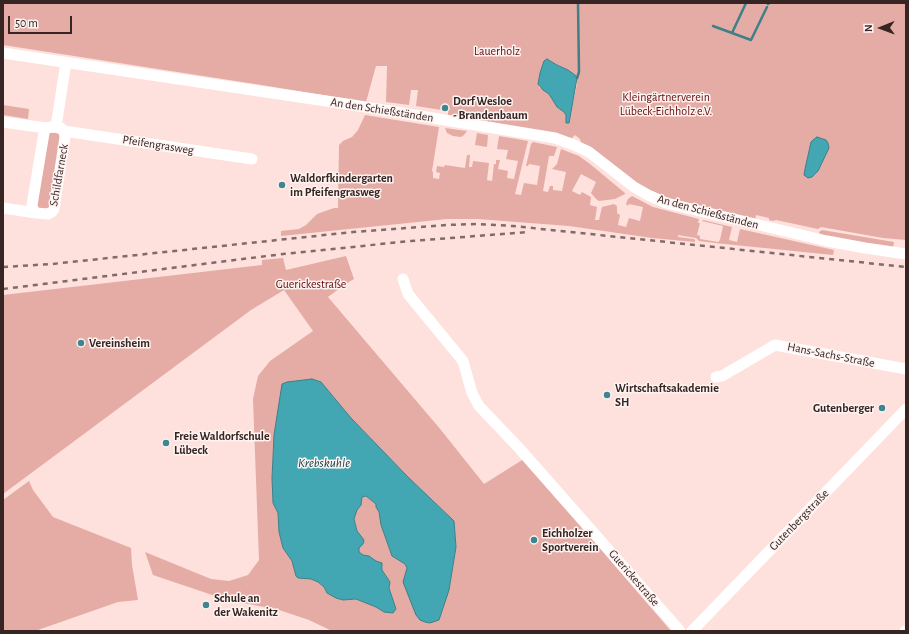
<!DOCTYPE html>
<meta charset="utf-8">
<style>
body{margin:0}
#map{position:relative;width:909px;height:634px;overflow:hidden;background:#fee0dc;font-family:"Alegreya Sans",sans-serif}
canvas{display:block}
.frame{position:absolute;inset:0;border:4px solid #372523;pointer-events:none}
.north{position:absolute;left:861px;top:8px;width:40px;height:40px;-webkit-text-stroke:3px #fdf3f1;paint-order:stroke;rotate:269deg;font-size:11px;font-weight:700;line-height:16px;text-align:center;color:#372523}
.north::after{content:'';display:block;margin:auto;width:14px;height:18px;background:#372523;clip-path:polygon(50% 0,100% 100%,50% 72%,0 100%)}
.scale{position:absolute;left:8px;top:16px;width:64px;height:18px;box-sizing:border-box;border:2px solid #372523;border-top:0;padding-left:5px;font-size:12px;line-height:14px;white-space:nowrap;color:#372523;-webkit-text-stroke:3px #fdf3f1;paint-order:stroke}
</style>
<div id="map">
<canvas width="909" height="634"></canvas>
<div class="frame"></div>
<div class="north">N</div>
<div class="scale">50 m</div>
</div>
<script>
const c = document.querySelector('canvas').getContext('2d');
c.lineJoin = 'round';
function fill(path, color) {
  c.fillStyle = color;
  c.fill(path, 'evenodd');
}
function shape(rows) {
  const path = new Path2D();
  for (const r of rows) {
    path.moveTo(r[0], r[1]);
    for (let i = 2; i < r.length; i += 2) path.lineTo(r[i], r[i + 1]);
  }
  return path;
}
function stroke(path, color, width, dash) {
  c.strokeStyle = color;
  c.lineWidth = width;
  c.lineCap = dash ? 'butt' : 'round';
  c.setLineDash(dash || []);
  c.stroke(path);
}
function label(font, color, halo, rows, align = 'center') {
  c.font = font + ' "Alegreya Sans",sans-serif';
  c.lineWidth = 3;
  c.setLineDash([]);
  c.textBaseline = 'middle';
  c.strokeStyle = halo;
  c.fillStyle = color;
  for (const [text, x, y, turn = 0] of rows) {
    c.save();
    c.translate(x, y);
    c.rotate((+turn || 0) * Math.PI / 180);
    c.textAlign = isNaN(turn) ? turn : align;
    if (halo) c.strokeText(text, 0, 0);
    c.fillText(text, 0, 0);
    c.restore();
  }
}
const green = shape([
 [3,3,906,3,906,240,883,238,821,227,818,229,776,220,773,221,769,220,769,218,756,215,755,220,671,199,640,186,581,143,580,139,575,135,571,139,448,116,448,111,416,106,418,90,411,90,409,105,386,102,387,66,376,66,366,102,255,84,3,45],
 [547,59,575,75,577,84,572,107,566,122,566,115,564,112,557,107,549,94,539,87,540,73,544,61],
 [3,105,29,109,28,119,3,115],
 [365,115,439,127,432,171,433,172,433,178,439,179,440,173,436,172,437,166,444,167,445,165,465,168,467,155,470,155,469,167,472,167,473,161,489,163,487,180,492,181,494,164,496,164,496,160,500,160,498,169,508,171,507,178,514,179,518,161,506,159,508,150,497,149,499,136,528,141,515,194,521,195,524,183,537,185,540,166,529,164,528,166,526,166,531,144,533,142,557,147,554,156,549,156,543,191,548,192,550,186,553,186,553,190,562,191,566,172,552,169,557,164,561,149,579,156,590,164,625,193,625,194,615,199,599,201,596,199,591,193,596,182,581,174,572,191,580,195,582,192,591,197,590,205,597,207,595,220,599,220,602,207,614,204,617,206,617,213,620,215,618,225,626,227,629,218,640,221,643,207,629,204,628,206,626,204,628,199,632,196,653,207,699,219,698,223,700,223,697,235,700,236,700,239,718,242,720,240,723,226,702,221,703,220,732,227,729,240,737,242,740,229,834,250,833,255,715,243,699,241,696,238,678,235,678,237,694,239,695,240,695,242,652,238,569,226,478,219,447,219,281,236,281,231,299,229,306,225,317,214,334,208,338,208,339,145,343,141,352,137,358,130],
 [445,128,467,131,464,135,461,137,453,136,447,133],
 [48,133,56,133,62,136,49,209,39,209,35,202],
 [477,133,488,135,487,147,475,145],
 [822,230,894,242,893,248,820,235,819,232],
 [346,256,354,279,347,283,328,297,441,430,484,484,527,457,615,566,671,631,332,631,309,620,279,610,224,599,153,575,145,552,211,579,229,581,248,575,259,560,253,399,258,376,270,361,313,331,284,290,251,310,3,494,3,295,262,265,262,260,283,258,286,270],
 [321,382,351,418,408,477,454,521,456,547,449,590,407,568,405,564,392,556,381,525,379,512,376,507,376,504,366,496,362,497,361,505,357,509,354,519,357,531,363,544,359,548,358,552,363,555,369,556,383,567,382,570,390,582,389,588,396,609,384,612,376,607,367,603,356,599,343,600,327,593,324,587,318,582,311,579,298,578,296,576,292,561,283,548,279,532,278,513,273,503,272,478,274,434],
 [29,481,33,490,53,517,131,548,132,565,138,600,118,602,35,631,3,631,3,500]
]);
const water = shape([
 [547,59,557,65,568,70,575,75,577,78,569,123,566,123,566,115,564,112,557,107,549,94,543,90,538,84,540,73,544,61,547,59],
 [817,137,826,140,828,143,829,148,818,171,812,177,808,178,804,175,805,169,811,142,813,140,817,137],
 [312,379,321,382,351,418,408,477,454,521,456,547,449,590,439,620,430,623,425,622,420,620,416,615,403,582,407,568,405,564,392,556,381,525,379,512,376,507,376,504,366,496,362,497,361,505,357,510,354,519,357,531,364,540,363,544,359,548,359,552,363,555,369,556,376,561,382,563,382,570,390,582,389,588,396,609,393,613,384,612,376,607,356,599,343,600,336,598,327,593,324,587,318,582,311,579,298,578,296,576,292,561,283,548,279,532,278,513,273,503,272,478,274,435,282,384,287,382,312,379]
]);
const stream = shape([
 [768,4,769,3],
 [713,26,732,33,746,3],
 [732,33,751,40,767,7],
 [577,78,579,72,578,3]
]);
const minor = shape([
 [3,53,353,105,555,138,574,145,589,152,634,187,648,195,666,203,827,241,865,248,906,254],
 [3,122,46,128],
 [51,127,56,127,61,128,64,131,65,137,54,209,52,212,48,214,36,213,33,209,32,205,44,133,46,128,51,127],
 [56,127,66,62],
 [64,131,252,159],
 [3,208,36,213],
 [403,279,408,294,463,361,472,393,479,406,519,448,680,631],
 [716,377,722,376,775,345,906,369],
 [692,631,906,409],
 [905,631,906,631]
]);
const rail = shape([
 [3,267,52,264,353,232,447,225,476,224,513,226,906,267],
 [3,289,283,254,411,241,529,232]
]);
const markers = [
 [445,108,4,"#3e858f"],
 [282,185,4,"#3e858f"],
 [81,343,4,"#3e858f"],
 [607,395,4,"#3e858f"],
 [882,408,4,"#3e858f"],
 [166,443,4,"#3e858f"],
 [534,540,4,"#3e858f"],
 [206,605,4,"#3e858f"]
];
const parkNames = [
 ["Lauerholz",497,51],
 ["Kleingärtnerverein",666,97],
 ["Lübeck-Eichholz e.V.",666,111],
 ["Guerickestraße",311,284]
];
const poiNames = [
 ["Dorf Wesloe",453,101],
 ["- Brandenbaum",453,115],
 ["Waldorfkindergarten",290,178],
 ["im Pfeifengrasweg",290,192],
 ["Vereinsheim",89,343],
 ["Wirtschaftsakademie",615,388],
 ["SH",615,402],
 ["Gutenberger",874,408,"right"],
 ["Freie Waldorfschule",174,436],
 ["Lübeck",174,450],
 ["Eichholzer",542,533],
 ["Sportverein",542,547],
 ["Schule an",214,598],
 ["der Wakenitz",214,612]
];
const streetNames = [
 ["An den Schießständen",382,110,9],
 ["Pfeifengrasweg",158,145,9],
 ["Schildfarneck",59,175,-80],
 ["An den Schießständen",708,212,15],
 ["Hans-Sachs-Straße",831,355,11],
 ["Gutenbergstraße",799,520,-46],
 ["Guerickestraße",634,578,49]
];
const waterNames = [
 ["Krebskuhle",324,463]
];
fill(green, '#e5aca5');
fill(water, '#43a6b3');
stroke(water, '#3f7f88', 1);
stroke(stream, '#3f7f88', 2.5);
stroke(minor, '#fff', 11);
stroke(rail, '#816b68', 2.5, [5, 5]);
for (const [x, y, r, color] of markers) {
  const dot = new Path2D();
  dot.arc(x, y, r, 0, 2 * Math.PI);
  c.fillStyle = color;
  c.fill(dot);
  stroke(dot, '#fdf3f1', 1.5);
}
label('12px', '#630809', '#fdf3f1', parkNames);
label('bold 12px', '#372523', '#fdf3f1', poiNames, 'left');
label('12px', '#372523', '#fdf3f1', streetNames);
label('italic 13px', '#144147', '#fdf3f1', waterNames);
</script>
